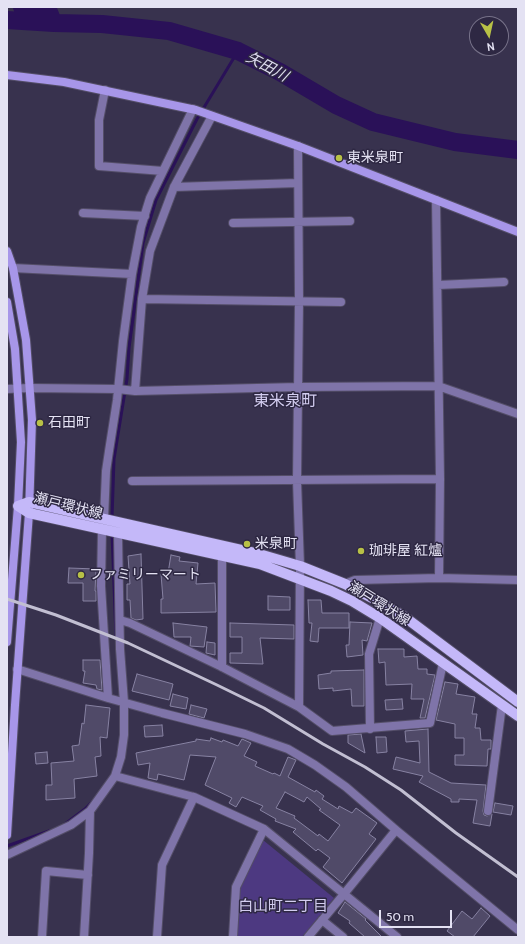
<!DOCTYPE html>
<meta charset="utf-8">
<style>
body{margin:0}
#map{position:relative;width:525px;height:944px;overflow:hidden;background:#38324e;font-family:Cabin,sans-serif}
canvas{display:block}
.frame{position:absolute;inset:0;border:8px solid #e4e2f3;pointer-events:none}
.north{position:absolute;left:469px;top:16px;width:40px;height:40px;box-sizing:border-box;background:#2e2843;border:1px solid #777289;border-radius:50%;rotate:171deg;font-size:11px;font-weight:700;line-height:16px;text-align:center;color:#e4e2f3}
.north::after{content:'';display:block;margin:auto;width:14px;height:18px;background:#b8c146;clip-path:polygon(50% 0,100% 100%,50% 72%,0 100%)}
.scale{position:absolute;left:379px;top:910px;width:73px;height:18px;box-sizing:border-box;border:2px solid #e4e2f3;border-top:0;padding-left:5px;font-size:12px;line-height:14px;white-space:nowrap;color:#e4e2f3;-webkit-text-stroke:3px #2e2843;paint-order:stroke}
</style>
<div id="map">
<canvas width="525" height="944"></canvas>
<div class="frame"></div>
<div class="north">N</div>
<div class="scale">50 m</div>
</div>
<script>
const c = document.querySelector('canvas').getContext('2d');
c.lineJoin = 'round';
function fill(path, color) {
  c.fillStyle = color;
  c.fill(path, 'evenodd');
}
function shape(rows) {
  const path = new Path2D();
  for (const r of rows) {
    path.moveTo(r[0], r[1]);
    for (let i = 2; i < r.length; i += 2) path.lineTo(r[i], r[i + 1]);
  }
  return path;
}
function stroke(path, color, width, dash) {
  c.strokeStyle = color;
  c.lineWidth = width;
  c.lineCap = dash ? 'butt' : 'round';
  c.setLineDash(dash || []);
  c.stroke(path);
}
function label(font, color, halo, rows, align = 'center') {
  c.font = font + ' Cabin,"Noto Sans JP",sans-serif';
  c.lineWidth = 3;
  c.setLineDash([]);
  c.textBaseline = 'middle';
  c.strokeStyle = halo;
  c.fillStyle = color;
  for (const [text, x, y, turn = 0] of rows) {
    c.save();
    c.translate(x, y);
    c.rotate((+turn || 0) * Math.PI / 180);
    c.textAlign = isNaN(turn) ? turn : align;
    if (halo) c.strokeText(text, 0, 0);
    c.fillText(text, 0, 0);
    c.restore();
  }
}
const green = shape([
 [263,840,334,898,302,937,236,937,239,891]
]);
const stream = shape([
 [112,518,114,459,127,379,129,348,143,243,156,200,197,119,238,51],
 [112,534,116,636],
 [65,824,85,809,93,801],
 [7,846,49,831]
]);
const river = shape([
 [22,7,28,9,49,12,51,17],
 [7,20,54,23,102,24,169,31,238,51,280,72,336,105,373,122,455,142,518,150]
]);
const building = shape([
 [141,554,143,619,136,620,131,618,130,600,127,600,127,584,130,584,128,556,141,554],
 [171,555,180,557,179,561,198,563,196,584,215,583,216,612,161,613,161,599,163,599,161,574,168,573,171,555],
 [69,568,96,569,95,591,96,591,96,601,83,601,83,583,68,583,69,568],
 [268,596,290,597,290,610,268,610,268,596],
 [308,600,321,600,322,613,349,613,349,628,319,628,318,642,310,641,312,623,309,623,308,600],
 [350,622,372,623,367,641,362,640,363,655,347,657,346,645,349,645,350,622],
 [173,623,207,627,204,647,190,646,191,637,174,637,173,623],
 [230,623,294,625,294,639,260,638,263,664,230,663,230,653,242,653,242,637,230,637,230,623],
 [207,642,215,643,215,655,206,653,207,642],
 [378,649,404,649,404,657,417,656,418,669,427,669,427,674,435,675,425,718,420,718,424,699,411,699,412,684,386,685,385,662,379,663,378,649],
 [83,660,100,660,102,690,97,689,96,685,83,683,85,671,83,671,83,660],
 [364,670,364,706,352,706,351,689,333,691,333,688,319,689,318,675,331,673,331,671,364,670],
 [137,674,173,684,169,700,132,691,137,674],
 [445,682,458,684,456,694,475,697,472,714,477,714,475,728,480,728,481,740,491,740,491,749,488,749,487,766,455,765,455,755,464,755,464,738,455,738,455,724,436,720,445,682],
 [173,694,188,698,186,709,170,706,173,694],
 [402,699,403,709,386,710,385,700,402,699],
 [86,705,110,708,107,738,100,737,101,756,95,757,97,776,74,779,75,798,46,800,46,785,52,785,51,763,74,761,72,746,79,745,82,723,84,724,86,705],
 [191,705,207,709,204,718,189,714,191,705],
 [162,725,163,736,145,737,144,726,162,725],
 [428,729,429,772,451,783,486,785,483,811,484,815,487,816,492,814,490,826,473,823,477,800,459,799,459,802,451,802,451,799,419,782,423,776,393,769,396,757,420,763,419,741,406,742,405,731,428,729],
 [361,734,365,753,348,743,348,735,361,734],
 [376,737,386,737,387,752,377,753,376,737],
 [211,738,222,742,223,740,238,746,242,739,251,743,244,756,257,762,255,766,273,774,274,773,280,776,288,757,296,760,288,777,315,792,316,790,324,796,322,799,338,809,339,806,352,813,356,808,377,823,369,834,376,839,342,883,323,867,330,858,318,849,316,851,293,832,296,829,275,821,276,819,260,810,263,806,242,797,236,807,229,803,232,798,205,785,216,757,190,755,184,780,158,774,157,780,148,778,150,763,138,765,136,753,196,741,196,739,210,741,211,738],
 [285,792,304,802,307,797,321,809,319,810,340,825,328,841,319,834,318,836,294,818,295,816,276,808,285,792],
 [47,752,48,763,36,764,35,753,47,752],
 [495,803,513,806,511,815,493,812,495,803],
 [345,902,366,919,365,920,382,937,365,937,349,923,350,921,338,913,345,902],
 [481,908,490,916,473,937,455,937,447,931,462,911,472,919,481,908]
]);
const street = shape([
 [105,90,99,120,99,166,163,171],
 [298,146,299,301,297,481,300,566,299,707,332,731,430,723,443,663],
 [174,187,298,183],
 [436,200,440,479,439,578],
 [83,213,145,216],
 [233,223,350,221],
 [13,268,132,274],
 [438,285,504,282],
 [142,299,341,302],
 [7,389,29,388,118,389,135,391,298,387,438,386,518,414],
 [135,391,142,299,150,251,174,187,212,116],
 [132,481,440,479],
 [104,519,106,471,109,451,117,400,123,341,132,274,141,227,150,198,193,109],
 [102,529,101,586,108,698,162,713,245,734,288,749,315,765,346,787,396,830],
 [222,557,222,667],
 [345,584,355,580,439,578,518,580],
 [120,620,130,623,222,667,299,707],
 [17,669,108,698],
 [370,729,369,654,380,618],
 [115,776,121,757,124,735,124,702,120,649,118,534],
 [194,797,264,829,344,894,396,830,518,930],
 [488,811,502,705],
 [7,855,71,825,90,811],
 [322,920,343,937],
 [42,937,46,871,88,875],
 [84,937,89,853,90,811,115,776,194,797,162,865,157,937],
 [233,937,236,887,264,829],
 [308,937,344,894,397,937]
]);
const secondary = shape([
 [7,75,64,82,196,110,298,146,518,232],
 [7,251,13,268,26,340,32,420,29,513,15,705,7,835],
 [7,302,15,349,21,442,18,506,7,642]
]);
const primary = shape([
 [18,506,29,513,260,564,331,591,352,601,380,618,518,716],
 [18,506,29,502,259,554,300,566,345,584,378,601,406,618,518,702]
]);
const rail = shape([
 [7,599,56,615,128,643,217,685,264,708,323,744,365,767,401,790,456,833,518,877]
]);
const markers = [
 [339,158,4,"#b8c146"],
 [40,423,4,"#b8c146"],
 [247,544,4,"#b8c146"],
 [361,551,4,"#b8c146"],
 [81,575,4,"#b8c146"]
];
const poiNames = [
 ["東米泉町",347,158],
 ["石田町",48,423],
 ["米泉町",255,544],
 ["珈琲屋 紅爐",369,551],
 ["ファミリーマート",89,575]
];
const streetNames = [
 ["瀬戸環状線",68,506,14],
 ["瀬戸環状線",379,604,32]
];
const waterNames = [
 ["矢田川",267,67,28]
];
const neighbourhoodNames = [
 ["白山町二丁目",283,907]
];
const quarterNames = [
 ["東米泉町",285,401]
];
fill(green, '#4d3981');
stroke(stream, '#2a1158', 3);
stroke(river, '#2a1158', 18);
fill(building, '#504a68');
stroke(building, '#8782a2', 1);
stroke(street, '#544e68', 10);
stroke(secondary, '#544e68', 10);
stroke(primary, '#544e68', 12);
stroke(street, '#7f74a9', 8);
stroke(secondary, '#a796e9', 8);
stroke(primary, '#c4b8f9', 10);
stroke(rail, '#c2bfd2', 3);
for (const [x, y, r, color] of markers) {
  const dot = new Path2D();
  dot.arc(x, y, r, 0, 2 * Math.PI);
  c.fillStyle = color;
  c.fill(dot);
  stroke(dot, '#2e2843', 1.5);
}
label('14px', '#e4e2f3', '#2e2843', poiNames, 'left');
label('14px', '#e4e2f3', '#2e2843', streetNames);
label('italic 15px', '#dfdcf1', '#2e2843', waterNames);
label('15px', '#d3cdf0', '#2e2843', neighbourhoodNames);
label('16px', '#d3cdf0', '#2e2843', quarterNames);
</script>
